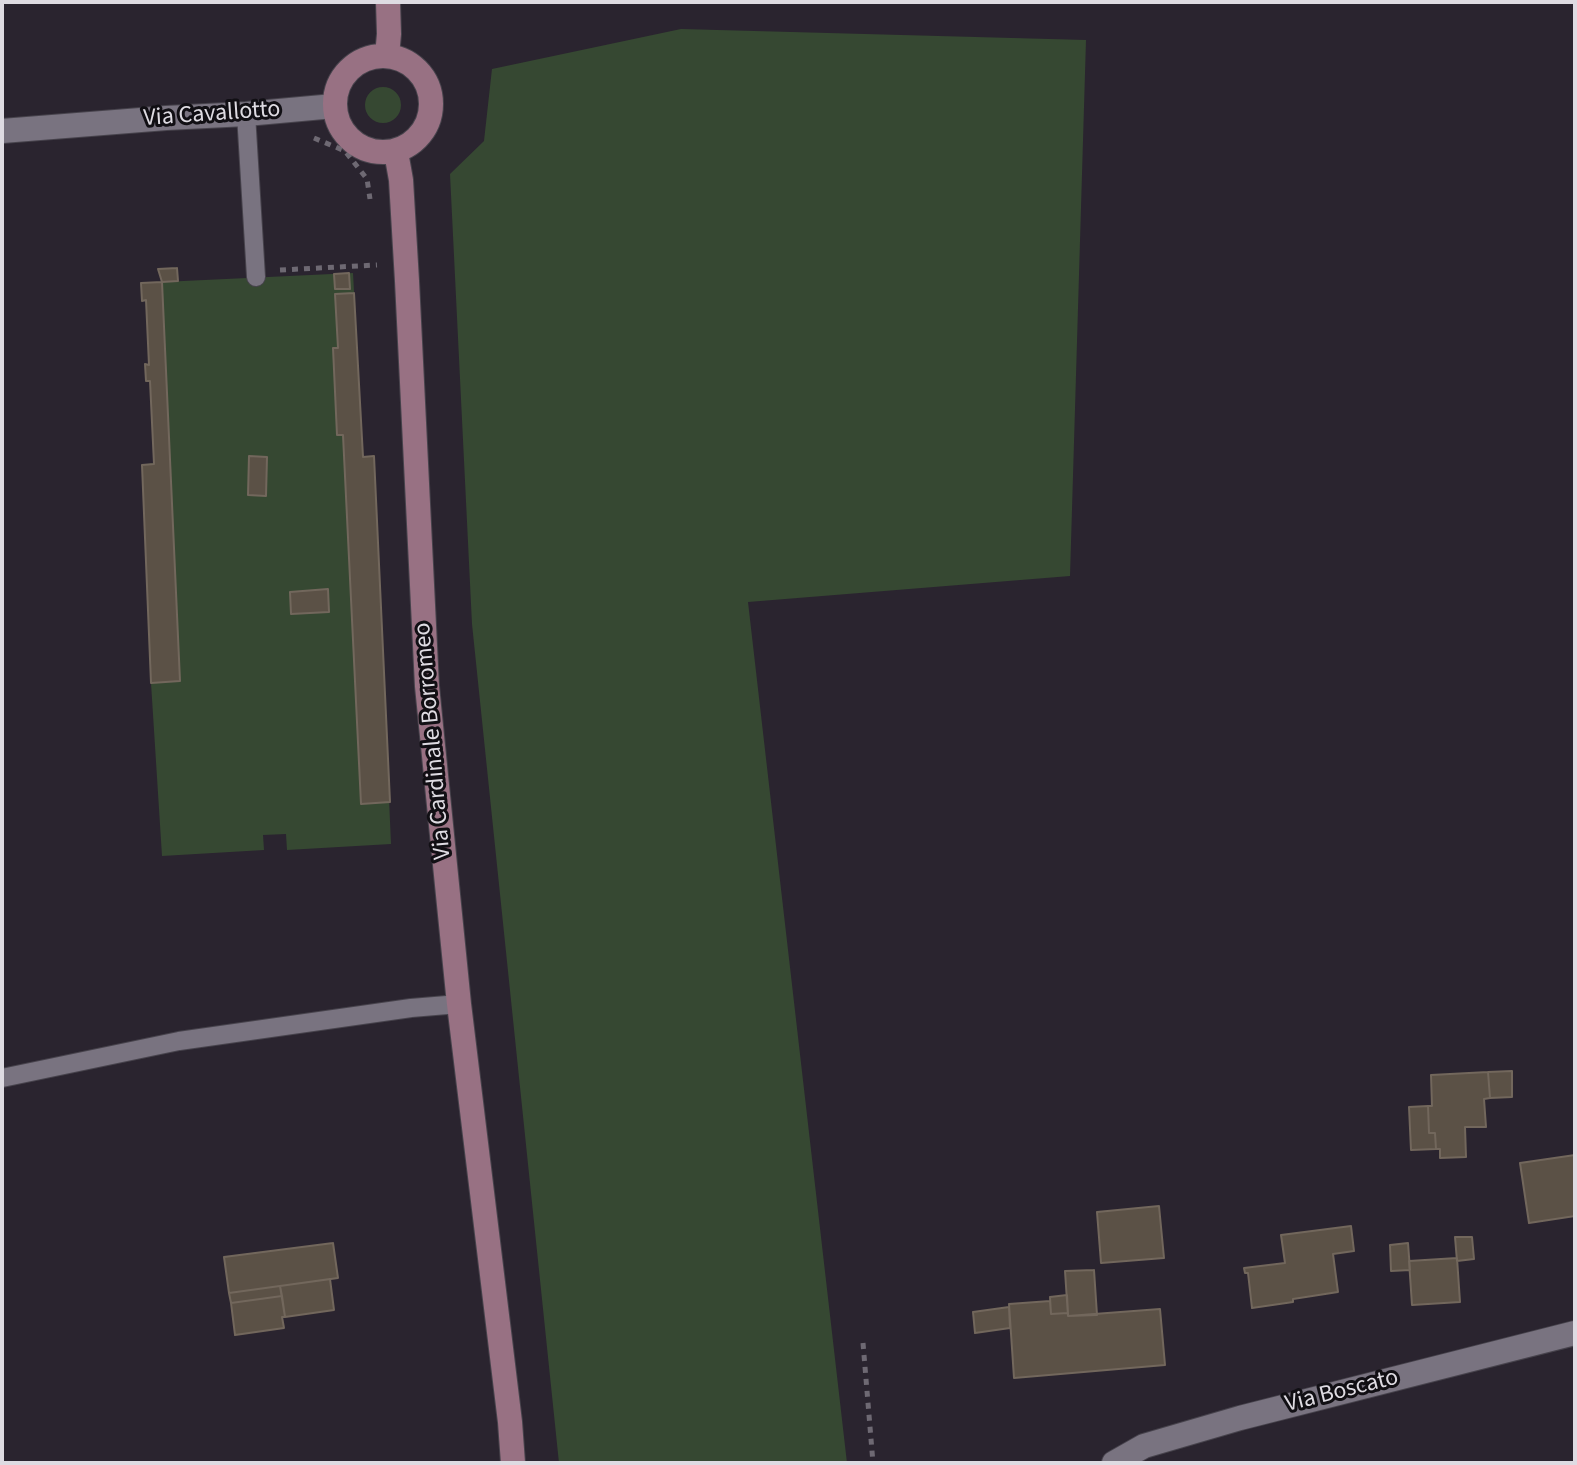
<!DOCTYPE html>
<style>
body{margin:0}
#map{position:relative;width:1577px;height:1465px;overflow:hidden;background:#2a242f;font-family:"Source Sans 3",sans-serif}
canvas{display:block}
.frame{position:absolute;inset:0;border:4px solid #dedbe2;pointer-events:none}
</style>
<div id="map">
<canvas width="1577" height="1465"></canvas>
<div class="frame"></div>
</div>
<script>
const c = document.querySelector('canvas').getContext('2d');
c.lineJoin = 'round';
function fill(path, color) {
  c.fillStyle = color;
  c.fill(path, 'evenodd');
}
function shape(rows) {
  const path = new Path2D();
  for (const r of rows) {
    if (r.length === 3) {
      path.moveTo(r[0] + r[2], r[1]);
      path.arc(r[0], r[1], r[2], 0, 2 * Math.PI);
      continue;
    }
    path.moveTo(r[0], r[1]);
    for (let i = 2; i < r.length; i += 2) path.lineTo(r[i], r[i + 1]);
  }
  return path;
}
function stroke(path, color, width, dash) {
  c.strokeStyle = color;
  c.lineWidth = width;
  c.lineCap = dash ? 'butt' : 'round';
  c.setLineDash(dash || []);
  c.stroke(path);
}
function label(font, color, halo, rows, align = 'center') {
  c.font = font + ' "Source Sans 3",sans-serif';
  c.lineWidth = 6;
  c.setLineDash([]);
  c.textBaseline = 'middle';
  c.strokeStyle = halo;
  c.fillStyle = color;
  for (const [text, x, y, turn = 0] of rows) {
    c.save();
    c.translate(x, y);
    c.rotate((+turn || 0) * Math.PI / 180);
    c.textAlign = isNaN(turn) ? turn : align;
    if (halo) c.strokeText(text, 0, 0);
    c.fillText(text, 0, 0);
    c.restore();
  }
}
const green = shape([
 [681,29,1086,40,1070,576,748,602,847,1463,559,1463,472,624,450,174,484,141,492,69],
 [383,105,18],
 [353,273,363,456,374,456,391,844,287,850,286,834,263,835,264,850,162,856,151,683,142,465,154,463,150,381,146,381,145,364,149,364,146,301,142,301,141,283]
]);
const building = shape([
 [177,268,178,281,162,282,158,269,177,268],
 [349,273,350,289,335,289,334,274,349,273],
 [162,282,180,681,151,683,142,465,154,464,150,381,146,381,145,364,149,365,146,300,142,301,141,283,162,282],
 [354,293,363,457,374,456,390,802,361,804,343,435,337,435,333,348,338,348,335,294,354,293],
 [249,456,267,457,266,496,248,495,249,456],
 [328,589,329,612,291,614,290,592,328,589],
 [1512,1071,1512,1097,1490,1098,1488,1072,1512,1071],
 [1488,1072,1490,1098,1484,1099,1486,1127,1465,1127,1466,1157,1440,1158,1440,1149,1436,1149,1435,1133,1429,1133,1428,1106,1432,1106,1431,1075,1488,1072],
 [1428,1106,1429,1133,1435,1133,1436,1149,1411,1150,1409,1107,1428,1106],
 [1575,1155,1575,1216,1529,1223,1520,1163,1575,1155],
 [1159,1206,1164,1258,1101,1263,1097,1212,1159,1206],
 [1351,1226,1354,1251,1333,1254,1338,1292,1293,1299,1293,1302,1252,1308,1248,1273,1245,1273,1244,1268,1285,1263,1281,1235,1351,1226],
 [1455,1237,1472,1237,1474,1259,1457,1261,1455,1237],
 [333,1243,338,1278,229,1293,224,1257,333,1243],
 [1408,1243,1410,1270,1391,1271,1390,1245,1408,1243],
 [1457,1258,1460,1302,1412,1305,1409,1261,1457,1258],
 [1094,1270,1097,1315,1068,1316,1065,1271,1094,1270],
 [330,1279,334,1310,285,1317,280,1286,330,1279],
 [280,1286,282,1296,231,1303,229,1293,280,1286],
 [1067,1295,1068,1313,1051,1314,1050,1297,1067,1295],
 [282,1296,285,1317,282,1317,284,1328,235,1335,231,1303,282,1296],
 [1050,1301,1051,1314,1068,1313,1068,1316,1160,1309,1165,1365,1014,1378,1009,1304,1050,1301],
 [1009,1307,1010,1328,975,1333,973,1312,1009,1307]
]);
const path = shape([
 [314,138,345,151,367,179,370,199],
 [280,270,377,265],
 [863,1343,873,1463]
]);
const lane = shape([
 [246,114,256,277],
 [2,1078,179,1041,411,1008,459,1004]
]);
const street = shape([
 [2,131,166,118,246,114,334,106],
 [1114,1463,1144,1446,1240,1418,1575,1333]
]);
const secondary = shape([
 [383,104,48],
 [387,56,389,34,388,2],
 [396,152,401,180,407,281,427,686,459,1004,510,1422,513,1463]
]);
const streetNames = [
 ["Via Cavallotto",212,115,-4],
 ["Via Cardinale Borromeo",434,741,-95],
 ["Via Boscato",1342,1392,-14]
];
fill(green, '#364832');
fill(building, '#5b5146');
stroke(building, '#72675c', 2);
stroke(lane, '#47434c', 20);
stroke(street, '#47434c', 26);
stroke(secondary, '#47434c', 26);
stroke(path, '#6e6973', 5, [6, 6]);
stroke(lane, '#797380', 18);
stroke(street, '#797380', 24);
stroke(secondary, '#987183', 24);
label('24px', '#dedbe2', '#110f14', streetNames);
</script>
